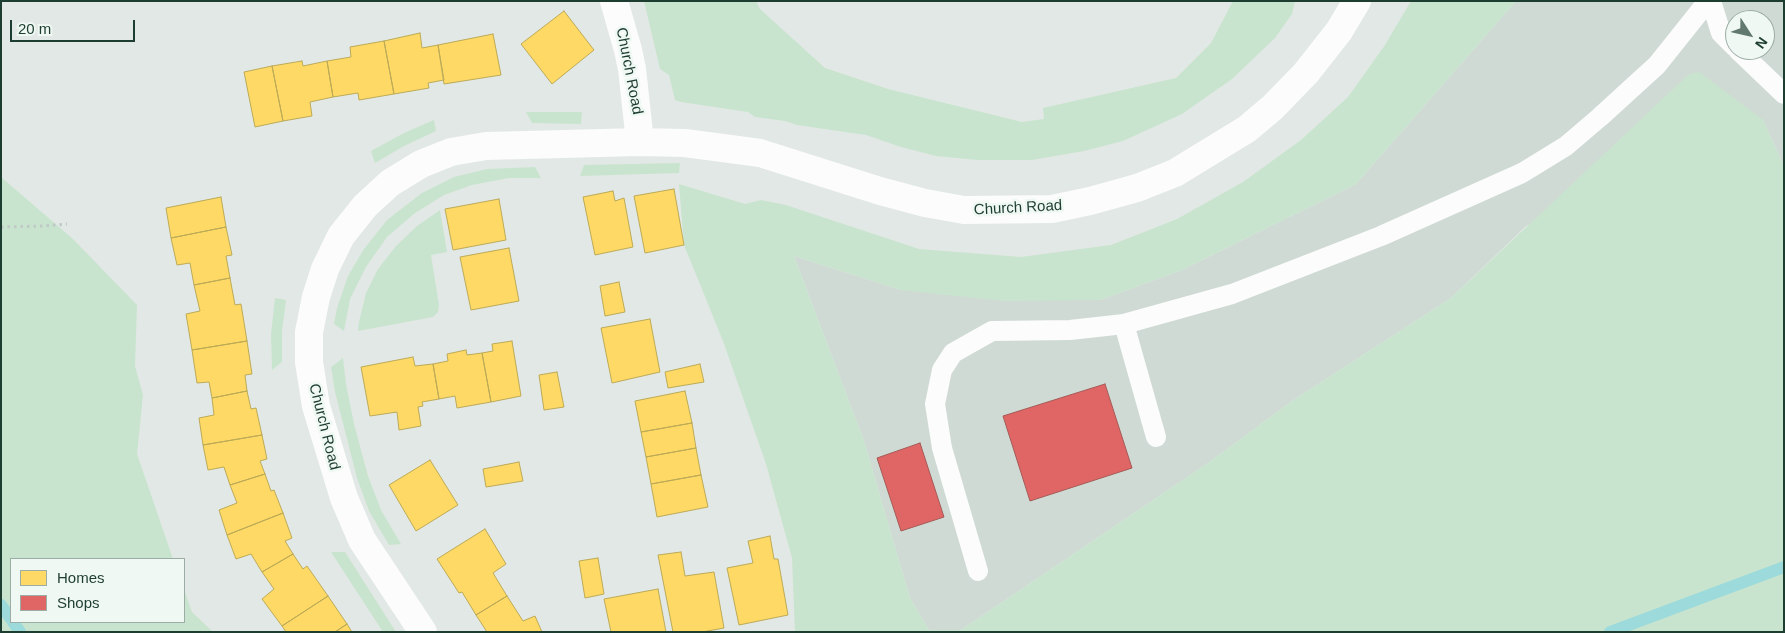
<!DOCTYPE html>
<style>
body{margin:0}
#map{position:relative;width:1785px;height:633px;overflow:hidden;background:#e2e8e5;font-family:Arial,sans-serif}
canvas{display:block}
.frame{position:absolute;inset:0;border:2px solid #1d3d31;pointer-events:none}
.legend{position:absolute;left:10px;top:558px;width:175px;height:65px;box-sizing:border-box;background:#eff8f2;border:1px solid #9bada5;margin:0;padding:6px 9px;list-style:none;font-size:15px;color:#1d3d31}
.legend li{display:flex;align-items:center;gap:10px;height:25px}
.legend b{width:25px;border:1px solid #9bada5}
.north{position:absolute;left:1725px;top:10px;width:50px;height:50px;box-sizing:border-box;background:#eff8f2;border:1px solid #9bada5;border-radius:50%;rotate:125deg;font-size:14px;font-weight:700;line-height:20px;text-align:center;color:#1d3d31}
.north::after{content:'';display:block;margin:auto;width:18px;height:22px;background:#627970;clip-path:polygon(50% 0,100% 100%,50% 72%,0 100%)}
.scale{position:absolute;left:10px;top:20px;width:125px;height:22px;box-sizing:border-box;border:2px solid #1d3d31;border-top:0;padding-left:6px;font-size:15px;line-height:18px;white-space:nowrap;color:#1d3d31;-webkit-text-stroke:4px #eff8f2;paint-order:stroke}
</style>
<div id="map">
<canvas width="1785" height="633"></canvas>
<div class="frame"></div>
<ul class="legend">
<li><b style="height:14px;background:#ffd966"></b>Homes</li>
<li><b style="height:14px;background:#e06666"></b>Shops</li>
</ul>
<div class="north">N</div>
<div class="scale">20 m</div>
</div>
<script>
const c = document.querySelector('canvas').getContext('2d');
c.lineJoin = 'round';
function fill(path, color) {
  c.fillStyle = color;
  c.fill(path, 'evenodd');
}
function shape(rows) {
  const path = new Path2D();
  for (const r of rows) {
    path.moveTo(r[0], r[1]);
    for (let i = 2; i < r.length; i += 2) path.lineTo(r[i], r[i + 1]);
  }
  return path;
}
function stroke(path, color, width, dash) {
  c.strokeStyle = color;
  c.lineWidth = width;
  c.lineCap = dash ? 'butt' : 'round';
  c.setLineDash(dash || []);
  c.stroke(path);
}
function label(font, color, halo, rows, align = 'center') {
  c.font = font + ' Arial,sans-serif';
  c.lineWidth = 5;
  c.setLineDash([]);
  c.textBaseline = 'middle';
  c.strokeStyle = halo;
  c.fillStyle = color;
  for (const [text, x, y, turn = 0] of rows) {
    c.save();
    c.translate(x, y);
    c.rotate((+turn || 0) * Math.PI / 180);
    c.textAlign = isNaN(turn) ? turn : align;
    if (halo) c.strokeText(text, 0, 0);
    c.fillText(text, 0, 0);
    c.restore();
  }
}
const built = shape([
 [1516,1,1784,1,1784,166,1763,120,1526,226,1451,298,1292,401,1211,461,961,630,929,630,910,598,864,441,794,256,901,290,1100,300,1182,270,1356,184],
 [1735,20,1765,20,1765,50,1735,50]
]);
const green = shape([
 [644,1,756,1,760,9,825,68,888,89,1022,122,1044,119,1043,108,1176,78,1211,43,1233,1,1295,1,1292,14,1275,38,1232,79,1182,114,1123,141,1084,151,1032,160,978,160,936,156,901,147,866,135,797,125,785,121,755,117,748,112,681,102,675,100,669,75,660,69],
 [1411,1,1516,1,1356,184,1182,270,1100,300,1004,301,901,290,794,256,864,441,910,598,929,630,961,630,1211,461,1292,401,1451,298,1688,75,1699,72,1763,120,1784,166,1784,632,795,632,792,558,766,464,723,341,684,245,679,184,745,204,761,200,786,205,919,249,1021,257,1111,245,1177,219,1243,182,1301,140,1348,97,1385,45],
 [526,112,582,112,581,124,532,123],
 [434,120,436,131,404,146,375,163,371,151,404,133],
 [680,163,679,173,580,176,584,165],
 [535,167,541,178,509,178,472,185,444,195,415,213,387,237,366,267,350,299,344,331,334,324,337,308,348,276,364,249,387,220,422,193,454,177,487,169],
 [1,177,73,239,137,305,135,366,143,395,137,454,173,559,11,559,11,622,184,622,184,589,192,612,213,632,1,632],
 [440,210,447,252,431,255,439,305,438,312,433,317,358,331,359,322,366,293,378,269,396,246,417,226],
 [275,298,286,300,282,331,282,362,272,370,271,334],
 [343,358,346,384,354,424,368,476,381,510,401,544,389,545,369,511,357,478,335,392,331,367],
 [331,552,345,552,396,632,383,632]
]);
const homes = shape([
 [564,11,594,50,552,84,521,44,564,11],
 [420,33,422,48,438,45,444,80,428,83,429,88,394,94,384,41,420,33],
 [493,34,501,75,444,84,438,45,493,34],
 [384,41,394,94,359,100,358,93,333,97,327,61,351,57,350,47,384,41],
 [302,61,303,66,327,61,333,97,310,102,312,116,283,121,272,66,302,61],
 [272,66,283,121,255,127,244,72,272,66],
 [674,189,684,245,645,253,634,196,674,189],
 [613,191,615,201,624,198,633,247,595,255,583,197,613,191],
 [221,197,226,227,171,238,166,208,221,197],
 [499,199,506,240,453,250,445,209,499,199],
 [226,227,232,255,226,256,230,278,194,285,190,263,177,265,171,238,226,227],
 [509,248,519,301,471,310,460,257,509,248],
 [230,278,235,305,241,304,247,341,192,350,186,314,200,311,194,285,230,278],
 [619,282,625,312,605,316,600,286,619,282],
 [650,319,660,372,612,383,601,328,650,319],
 [247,341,252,374,245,375,247,391,212,398,209,382,197,383,192,350,247,341],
 [512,341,521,396,491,402,482,353,493,351,492,344,512,341],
 [466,350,467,355,482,353,491,402,457,408,455,396,439,399,433,364,448,361,447,354,466,350],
 [413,357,415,366,433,364,439,399,422,402,423,406,418,407,421,426,399,430,397,412,370,416,361,367,413,357],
 [700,364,704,382,668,388,665,372,700,364],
 [557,372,564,407,544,410,539,375,557,372],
 [247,391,251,409,256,408,262,435,203,445,199,418,214,415,212,398,247,391],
 [685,391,692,423,641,432,635,401,685,391],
 [692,423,696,448,646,457,641,432,692,423],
 [262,435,267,459,260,461,265,474,230,485,224,467,208,470,203,445,262,435],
 [696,448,701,475,651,484,646,457,696,448],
 [430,460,458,505,416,531,389,485,430,460],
 [519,462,523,481,486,487,483,469,519,462],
 [265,474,271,491,274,490,283,513,227,535,219,510,237,503,230,485,265,474],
 [701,475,708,507,657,517,651,484,701,475],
 [283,513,292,538,285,541,293,554,262,572,251,554,236,559,227,535,283,513],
 [485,529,506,564,493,573,507,596,476,615,462,592,459,593,437,559,485,529],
 [770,536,774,559,778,559,788,615,739,625,727,568,753,563,748,541,770,536],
 [681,552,685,576,714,572,724,628,702,632,673,632,658,555,681,552],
 [293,554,303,569,307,566,328,596,282,626,262,599,274,589,262,572,293,554],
 [598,558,604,594,585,598,579,561,598,558],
 [658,589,666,632,611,632,604,599,658,589],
 [328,596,347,624,335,632,286,632,282,626,328,596],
 [507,596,523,621,535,616,542,632,487,632,476,615,507,596],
 [347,624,352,632,335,632,347,624]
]);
const shops = shape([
 [1105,384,1132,468,1030,501,1003,416,1105,384],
 [920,443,944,517,901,531,877,458,920,443]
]);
const stream = shape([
 [1,605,11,619],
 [13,622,20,632],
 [1610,632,1784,567]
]);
const path = shape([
 [1,227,43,226,67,224]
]);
const lane = shape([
 [1711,1,1721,33,1735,47],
 [1738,50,1784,94],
 [1124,324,1156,437],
 [978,571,942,448,935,404,942,370,953,353,992,331,1070,330,1124,324,1232,294,1381,236,1522,173,1566,146,1600,117,1657,65,1708,1]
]);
const street = shape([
 [614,1,628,50,632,69,640,142],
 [423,632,362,540,344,498,316,406,309,362,309,332,316,297,325,269,341,236,365,206,390,183,421,164,451,152,486,146,640,142,685,143,760,153,880,191,925,203,964,210,1052,209,1090,201,1137,188,1175,173,1247,129,1273,107,1306,73,1339,31,1357,1]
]);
const streetNames = [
 ["Church Road",629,71,79],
 ["Church Road",1018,208,-3],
 ["Church Road",324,427,76]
];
fill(built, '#cfdad4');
fill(green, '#c9e4ce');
fill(homes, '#ffd966');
stroke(homes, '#bbaa56', 1);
fill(shops, '#e06666');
stroke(shops, '#a65a56', 1);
stroke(stream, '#9cdadc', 12);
stroke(path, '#bfc9c5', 3, [2.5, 4]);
stroke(lane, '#fbfcfb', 20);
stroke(street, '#fbfcfb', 28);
label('15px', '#1d3d31', '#eff8f2', streetNames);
</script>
